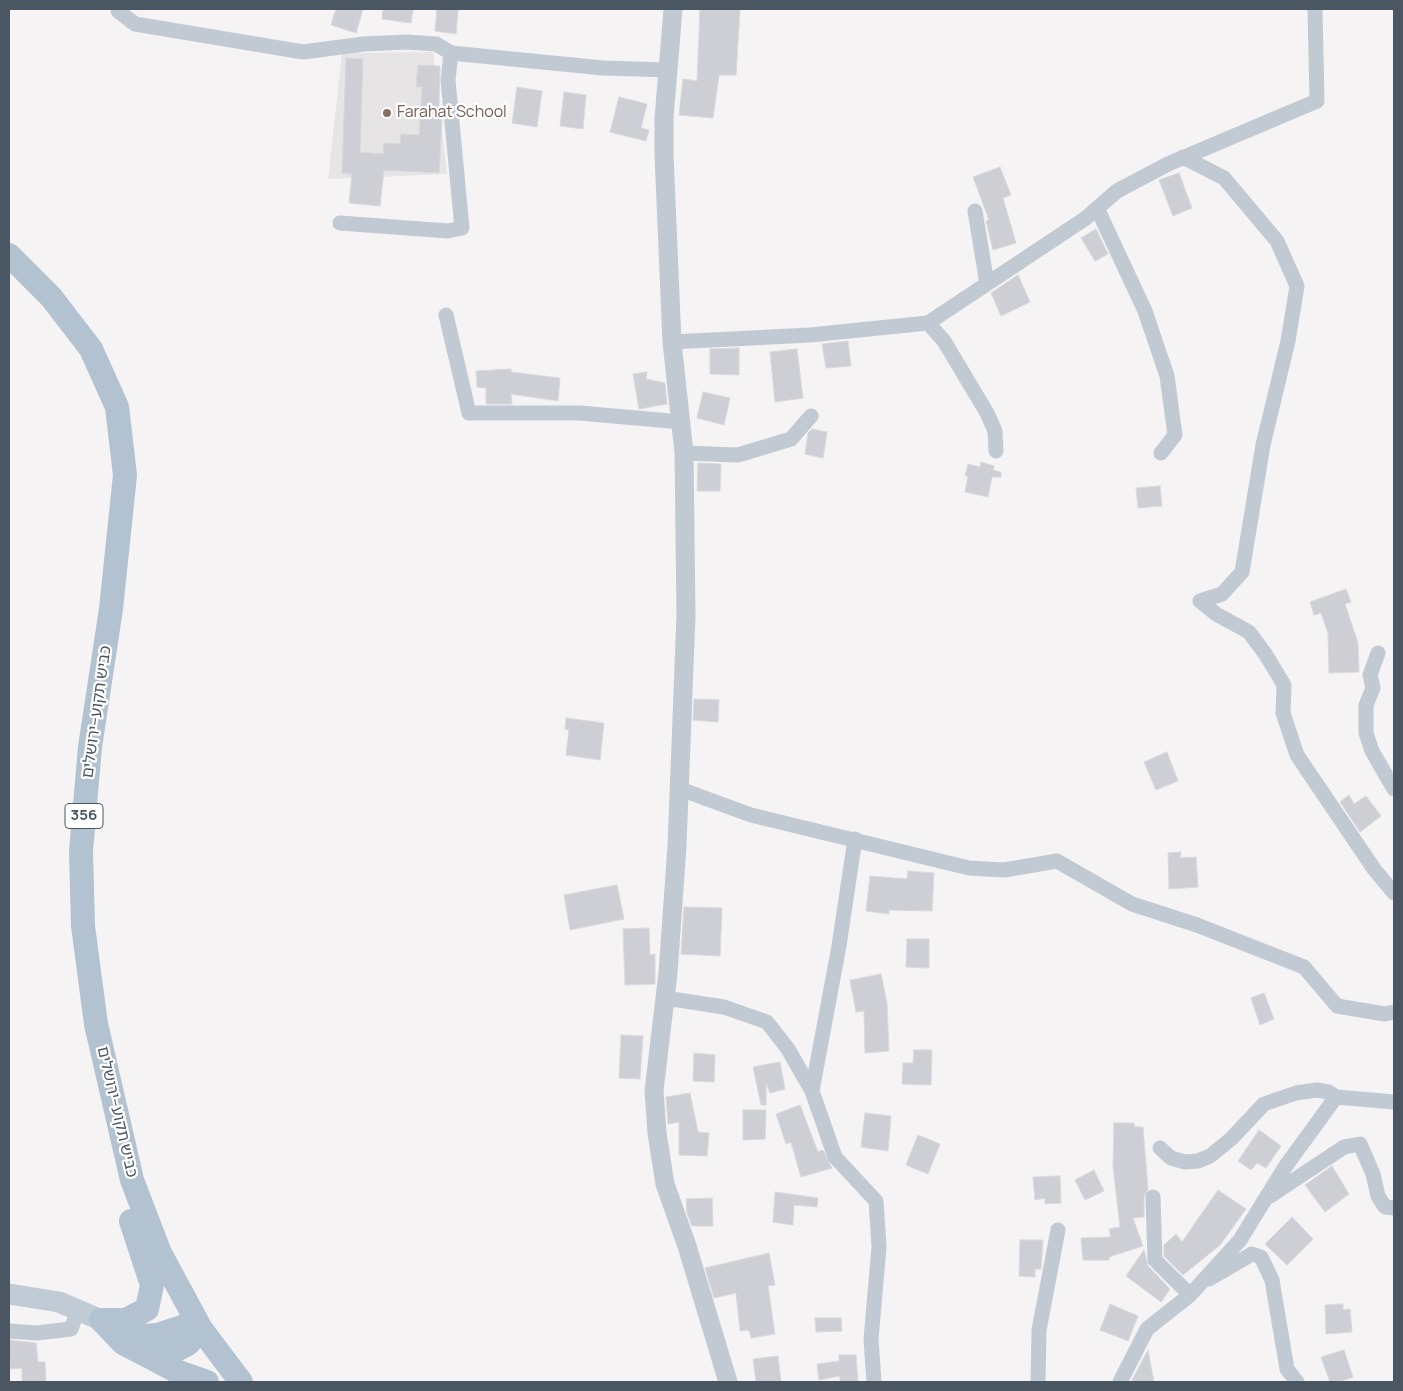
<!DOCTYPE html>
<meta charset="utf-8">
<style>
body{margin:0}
#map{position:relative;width:1403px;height:1391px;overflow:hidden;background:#f5f3f3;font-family:Manrope,sans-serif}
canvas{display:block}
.frame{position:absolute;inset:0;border:10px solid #4a5661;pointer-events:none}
</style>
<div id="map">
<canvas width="1403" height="1391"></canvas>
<div class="frame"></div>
</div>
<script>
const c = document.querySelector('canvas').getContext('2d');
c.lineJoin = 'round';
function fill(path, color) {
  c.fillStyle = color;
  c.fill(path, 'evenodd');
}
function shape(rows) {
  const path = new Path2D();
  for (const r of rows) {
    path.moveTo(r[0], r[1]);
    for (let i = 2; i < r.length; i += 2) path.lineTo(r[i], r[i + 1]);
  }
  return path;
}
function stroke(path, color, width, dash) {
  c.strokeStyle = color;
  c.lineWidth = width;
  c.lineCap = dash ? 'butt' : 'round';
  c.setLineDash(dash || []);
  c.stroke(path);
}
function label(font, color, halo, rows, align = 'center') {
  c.font = font + ' Manrope,"Noto Sans Hebrew",sans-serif';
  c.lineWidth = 4.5;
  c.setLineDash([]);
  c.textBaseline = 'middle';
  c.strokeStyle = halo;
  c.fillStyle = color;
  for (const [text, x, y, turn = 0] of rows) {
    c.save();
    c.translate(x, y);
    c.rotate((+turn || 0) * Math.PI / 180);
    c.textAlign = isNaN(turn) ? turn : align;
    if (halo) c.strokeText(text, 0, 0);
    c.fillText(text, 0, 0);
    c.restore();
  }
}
const education = shape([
 [433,52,447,174,328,179,342,53]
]);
const building = shape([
 [336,9,363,9,356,33,331,25,336,9],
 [383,9,413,9,411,23,382,19,383,9],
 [437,9,458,9,456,34,435,31,437,9],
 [700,9,740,9,736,75,719,75,713,118,679,115,683,79,697,81,700,9],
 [346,58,363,59,360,152,383,154,384,143,400,144,401,134,419,135,422,87,416,87,418,65,440,66,439,107,441,107,442,121,439,173,384,170,380,206,349,203,352,174,342,173,346,58],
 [517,87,542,91,537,127,512,123,517,87],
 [564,92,586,95,583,129,560,126,564,92],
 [619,97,647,104,641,128,649,130,646,141,610,132,619,97],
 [1000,167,1011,195,1003,198,1016,243,993,250,986,221,989,220,973,177,1000,167],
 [1179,173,1192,208,1173,216,1159,180,1179,173],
 [1096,229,1108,254,1095,261,1081,238,1096,229],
 [1018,275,1030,302,1001,316,991,293,1018,275],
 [848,341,851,366,826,368,822,344,848,341],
 [739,348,739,375,710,374,710,349,739,348],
 [797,349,803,398,775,402,770,352,797,349],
 [511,369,511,372,560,378,558,401,511,394,512,404,486,404,486,388,477,387,476,371,511,369],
 [647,372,646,379,665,383,667,404,639,409,633,374,647,372],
 [703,392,730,398,724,425,697,418,703,392],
 [812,429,827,432,823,458,805,454,808,433,812,429],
 [981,462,994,466,993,470,1001,472,1001,477,992,477,988,497,965,492,968,476,965,476,968,464,980,467,981,462],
 [698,463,721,464,720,491,697,491,698,463],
 [1160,486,1162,506,1138,508,1136,488,1160,486],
 [1346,589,1351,602,1345,604,1358,643,1359,672,1329,673,1328,633,1321,613,1314,615,1310,602,1346,589],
 [694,699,719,700,718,722,693,720,694,699],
 [566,718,604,723,600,760,566,755,569,730,565,729,566,718],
 [1167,752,1178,781,1156,790,1144,762,1167,752],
 [1349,795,1354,804,1366,796,1381,816,1360,832,1340,802,1349,795],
 [1181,852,1180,858,1196,857,1198,887,1169,889,1168,853,1181,852],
 [908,871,934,873,932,911,889,910,889,914,866,911,870,876,907,879,908,871],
 [617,885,624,919,570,930,564,895,617,885],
 [684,907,722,908,720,956,681,954,684,907],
 [649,928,650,955,655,954,655,984,625,985,623,929,649,928],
 [907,939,929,939,929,968,906,967,907,939],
 [881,974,887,1003,889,1051,865,1053,864,1011,856,1012,850,980,881,974],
 [1264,993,1274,1019,1260,1025,1251,998,1264,993],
 [621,1035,643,1036,640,1079,619,1078,621,1035],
 [914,1050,932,1050,931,1085,902,1084,903,1063,913,1063,914,1050],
 [694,1053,715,1055,714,1082,693,1081,694,1053],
 [780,1062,785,1089,770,1093,766,1083,766,1105,761,1105,753,1067,780,1062],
 [690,1093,698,1132,709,1133,707,1156,679,1155,679,1122,668,1124,666,1097,690,1093],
 [800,1105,818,1152,823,1150,832,1168,801,1177,791,1142,786,1144,776,1114,800,1105],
 [743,1110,766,1110,765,1139,743,1140,743,1110],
 [865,1113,891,1116,888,1151,861,1147,865,1113],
 [1114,1123,1134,1123,1135,1127,1143,1127,1148,1189,1144,1197,1144,1217,1133,1218,1143,1246,1109,1257,1109,1260,1083,1260,1081,1238,1111,1237,1109,1229,1120,1227,1113,1166,1114,1123],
 [1259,1130,1281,1146,1266,1168,1257,1163,1251,1170,1238,1161,1259,1130],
 [918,1135,940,1144,928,1174,906,1165,918,1135],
 [1332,1166,1349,1194,1325,1212,1305,1185,1332,1166],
 [1094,1170,1104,1191,1085,1200,1075,1180,1094,1170],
 [1060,1176,1061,1203,1045,1204,1045,1198,1035,1200,1033,1177,1060,1176],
 [1218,1190,1246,1209,1220,1245,1183,1275,1164,1256,1164,1245,1176,1234,1182,1242,1218,1190],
 [775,1192,818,1198,817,1207,794,1205,793,1225,773,1222,775,1192],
 [712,1198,713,1226,692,1226,687,1213,686,1199,712,1198],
 [1292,1217,1313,1239,1287,1265,1265,1244,1292,1217],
 [1020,1240,1043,1240,1041,1269,1035,1269,1035,1277,1019,1276,1020,1240],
 [1144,1250,1148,1266,1170,1289,1161,1302,1126,1276,1144,1250],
 [769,1253,775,1285,768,1286,775,1334,751,1338,749,1330,740,1331,736,1293,714,1298,705,1268,769,1253],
 [1110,1304,1138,1316,1128,1341,1100,1330,1110,1304],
 [1343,1304,1343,1310,1350,1309,1352,1332,1326,1334,1325,1305,1343,1304],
 [815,1318,841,1318,842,1331,816,1332,815,1318],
 [9,1340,36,1343,38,1362,45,1362,46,1382,22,1382,22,1368,10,1369,9,1340],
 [1148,1350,1154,1382,1132,1382,1132,1380,1148,1350],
 [1344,1350,1353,1377,1339,1382,1330,1382,1321,1357,1344,1350],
 [839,1355,856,1355,858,1382,840,1382,840,1376,819,1380,817,1364,839,1361,839,1355],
 [778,1356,781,1382,756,1382,753,1359,778,1356]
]);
const minor = shape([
 [118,9,118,11,135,24,303,52,364,44,407,42,436,44,451,53,603,68,668,70],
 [1183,157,1224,178,1277,241,1297,286,1288,341,1263,445,1242,572,1222,594,1200,601,1216,614,1249,632,1266,655,1284,685,1283,713,1297,755,1374,869,1394,893],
 [1097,208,1145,311,1167,376,1175,435,1161,453],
 [975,211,987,284],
 [340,223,448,231,462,228,448,80,451,53],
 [446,315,469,413,580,413,681,422],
 [928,323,944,341,987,413,995,431,996,451],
 [672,342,810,335,928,323,1086,218,1117,191,1168,164,1317,101,1315,9],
 [684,453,738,455,791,439,811,416],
 [1378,653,1370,675,1373,688,1366,705,1366,733,1372,751,1394,789],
 [680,789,751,815,969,868,1004,870,1057,861,1132,904,1197,925,1304,967,1337,1006,1385,1014,1394,1012],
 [665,998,724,1007,767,1022,788,1049,812,1091,835,1157,876,1201,879,1247,871,1339,874,1382],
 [812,1091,839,946,855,839],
 [1160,1148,1171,1158,1185,1162,1198,1161,1210,1156,1231,1139,1264,1104,1296,1093,1317,1090,1329,1092,1336,1097],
 [1270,1196,1344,1147,1360,1144,1373,1174,1378,1196,1385,1207,1394,1208],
 [1153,1197,1155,1260,1190,1295],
 [1209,1279,1252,1254,1261,1257,1272,1280,1287,1369,1297,1382],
 [9,1331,37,1333,71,1329,78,1310],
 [1038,1382,1039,1330,1058,1230],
 [1120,1382,1147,1329,1190,1295,1240,1240,1285,1167,1336,1097,1394,1102]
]);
const tertiary = shape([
 [673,9,664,118,664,155,672,342,684,453,686,615,677,846,668,973,654,1091,657,1133,665,1184,687,1246,728,1382]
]);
const secondary = shape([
 [9,1294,59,1302,101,1320]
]);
const primary = shape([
 [9,255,51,297,91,349,117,407,125,475,111,609,90,747,81,851,83,926,96,1024,132,1180,160,1253,201,1329,241,1382],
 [101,1320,126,1320,147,1309,152,1285,131,1221],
 [101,1320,142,1336,158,1335,185,1326,201,1329,188,1344,170,1353,148,1356,123,1343,101,1320],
 [148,1356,176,1371,207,1382]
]);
const markers = [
 [387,113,5,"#8d6e63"]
];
const shields = [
 [84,816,38]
];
const shieldNames = [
 ["356",84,816]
];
const educationNames = [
 ["Farahat School",397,113]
];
const streetNames = [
 ["כביש תקוע–ירושלים",97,712,-82],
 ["כביש תקוע–ירושלים",117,1112,77]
];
fill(education, '#e6e4e5');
fill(building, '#cdcfd5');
stroke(building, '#d7d9de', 1);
stroke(minor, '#c1cad2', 15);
stroke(tertiary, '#c1cad2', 19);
stroke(secondary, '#c1cbd6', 21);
stroke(primary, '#b3c2d1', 24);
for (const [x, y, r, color] of markers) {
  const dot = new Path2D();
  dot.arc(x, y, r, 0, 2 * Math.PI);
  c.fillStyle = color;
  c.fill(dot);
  stroke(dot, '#fff', 2);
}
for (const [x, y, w] of shields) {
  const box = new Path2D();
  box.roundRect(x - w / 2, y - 12.5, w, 25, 4);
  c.fillStyle = '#fff';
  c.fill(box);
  stroke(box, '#4a5661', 1);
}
label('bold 15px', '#4a5661', null, shieldNames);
label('16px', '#785e54', '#fff', educationNames, 'left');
label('16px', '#4a5661', '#fff', streetNames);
</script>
